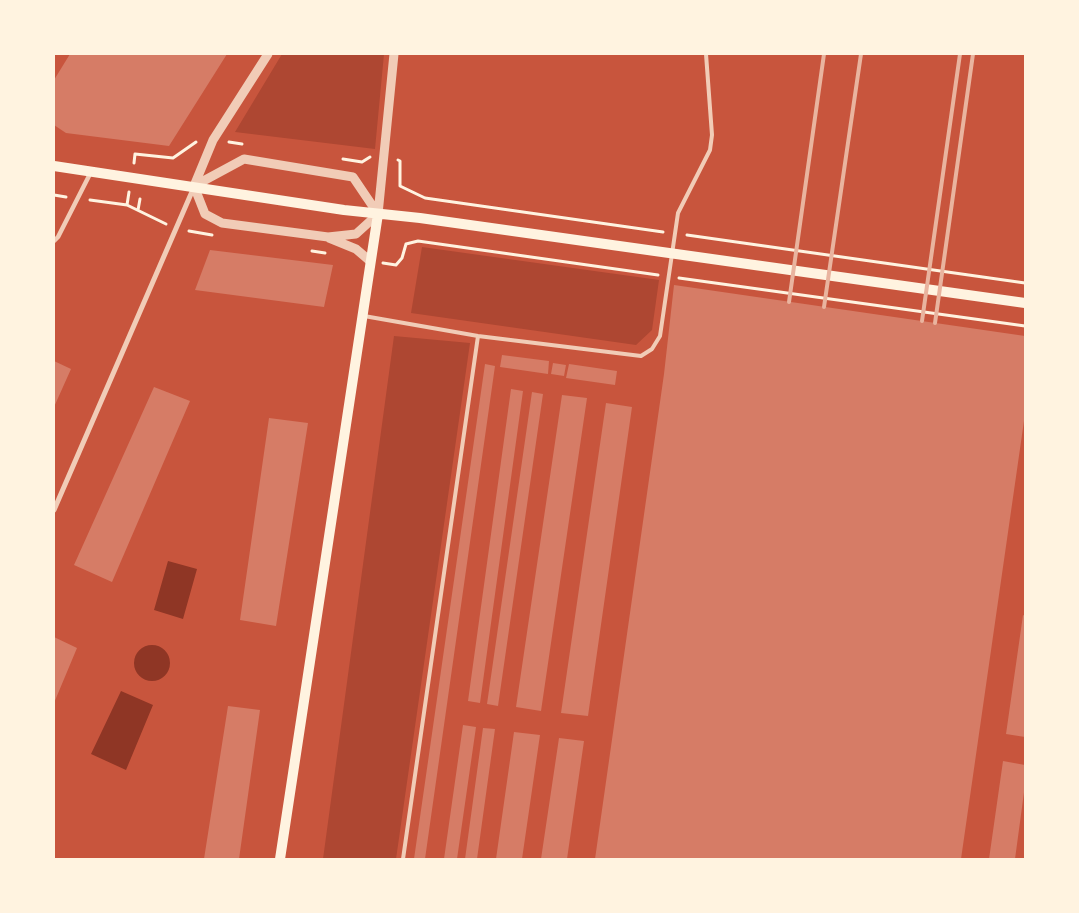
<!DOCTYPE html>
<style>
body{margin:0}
#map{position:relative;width:1079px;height:913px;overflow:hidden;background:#c8553d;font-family:"Playfair Display",serif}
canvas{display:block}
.frame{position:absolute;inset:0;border:55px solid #fff3e0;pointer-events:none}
</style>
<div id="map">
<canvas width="1079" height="913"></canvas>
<div class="frame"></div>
</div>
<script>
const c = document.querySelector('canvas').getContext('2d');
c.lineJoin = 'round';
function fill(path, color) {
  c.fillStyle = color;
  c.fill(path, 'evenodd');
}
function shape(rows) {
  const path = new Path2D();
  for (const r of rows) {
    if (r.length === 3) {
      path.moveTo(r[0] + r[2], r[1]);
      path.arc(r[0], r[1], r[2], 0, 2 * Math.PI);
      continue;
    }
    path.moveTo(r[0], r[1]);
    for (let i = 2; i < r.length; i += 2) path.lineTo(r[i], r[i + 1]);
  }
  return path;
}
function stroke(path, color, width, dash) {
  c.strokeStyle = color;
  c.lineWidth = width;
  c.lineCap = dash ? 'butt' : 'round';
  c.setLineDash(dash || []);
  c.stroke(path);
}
const green = shape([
 [282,54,384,54,375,149,235,132],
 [422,247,659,280,652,330,636,345,411,313],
 [394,336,470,343,396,859,323,859]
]);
const water = shape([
 [168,561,197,569,183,619,154,610],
 [152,663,18],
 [121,691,153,705,126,770,91,754]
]);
const building = shape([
 [70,54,227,54,169,146,66,133,54,125,54,80],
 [210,250,333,265,324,307,195,290],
 [674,285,1025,336,1025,414,961,859,595,859,664,374],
 [502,355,549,361,548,374,500,367],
 [54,361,71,369,54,407],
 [553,363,566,365,564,376,551,374],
 [485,364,495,366,425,859,414,859],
 [569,364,617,371,615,385,566,378],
 [154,387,190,401,112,582,74,565],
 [511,389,523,391,480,703,468,701],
 [532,392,543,394,498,706,487,704],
 [562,395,587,398,541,711,516,707],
 [606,403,632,407,588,716,561,713],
 [269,418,308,423,276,626,240,620],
 [1023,615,1025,616,1025,737,1006,734],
 [54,637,77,648,54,703],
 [228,706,260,710,239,859,204,859],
 [463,725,476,727,457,859,444,859],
 [483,728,495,729,477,859,465,859],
 [514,732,540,735,522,859,496,859],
 [559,738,584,741,567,859,541,859],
 [1003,761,1025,765,1025,785,1015,859,989,859]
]);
const path = shape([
 [229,142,242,144],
 [343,159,362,162,370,157],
 [398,160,400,161,400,186,425,198,663,232],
 [134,163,135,154,173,158,196,142],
 [54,195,66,197],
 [90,200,127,205,166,224],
 [127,205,129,192],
 [138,210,140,199],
 [189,231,212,235],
 [687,235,1025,283],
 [312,251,325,253],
 [383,263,396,265,402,258,406,244,418,241,658,275],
 [679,278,1025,326]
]);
const service = shape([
 [364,316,478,336,641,356,652,349,660,336,678,213,710,150,712,135,706,54],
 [403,859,478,336]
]);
const pedestrian = shape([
 [54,241,58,237,91,172]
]);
const minor = shape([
 [54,510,194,187]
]);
const tertiary = shape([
 [194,186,205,214,222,223,328,237,356,234,378,214],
 [194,186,244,159,353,177,378,214],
 [194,186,213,140,268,54],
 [378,214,394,54],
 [329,238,356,249,370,261]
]);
const secondary = shape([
 [54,166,344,210,420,218,1025,303],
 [280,859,378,214]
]);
const rail = shape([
 [789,302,824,54],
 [824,307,861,54],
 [922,321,960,54],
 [935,323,973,54]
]);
fill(green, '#ae4732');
fill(water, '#8f3625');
fill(building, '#d67c66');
stroke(path, '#fff3e0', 3);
stroke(service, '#f1ccb7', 4);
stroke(pedestrian, '#f1ccb7', 4.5);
stroke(minor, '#f1ccb7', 5);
stroke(tertiary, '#f1ccb7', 9);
stroke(secondary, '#fff3e0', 10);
stroke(rail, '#e9b49f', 4);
</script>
